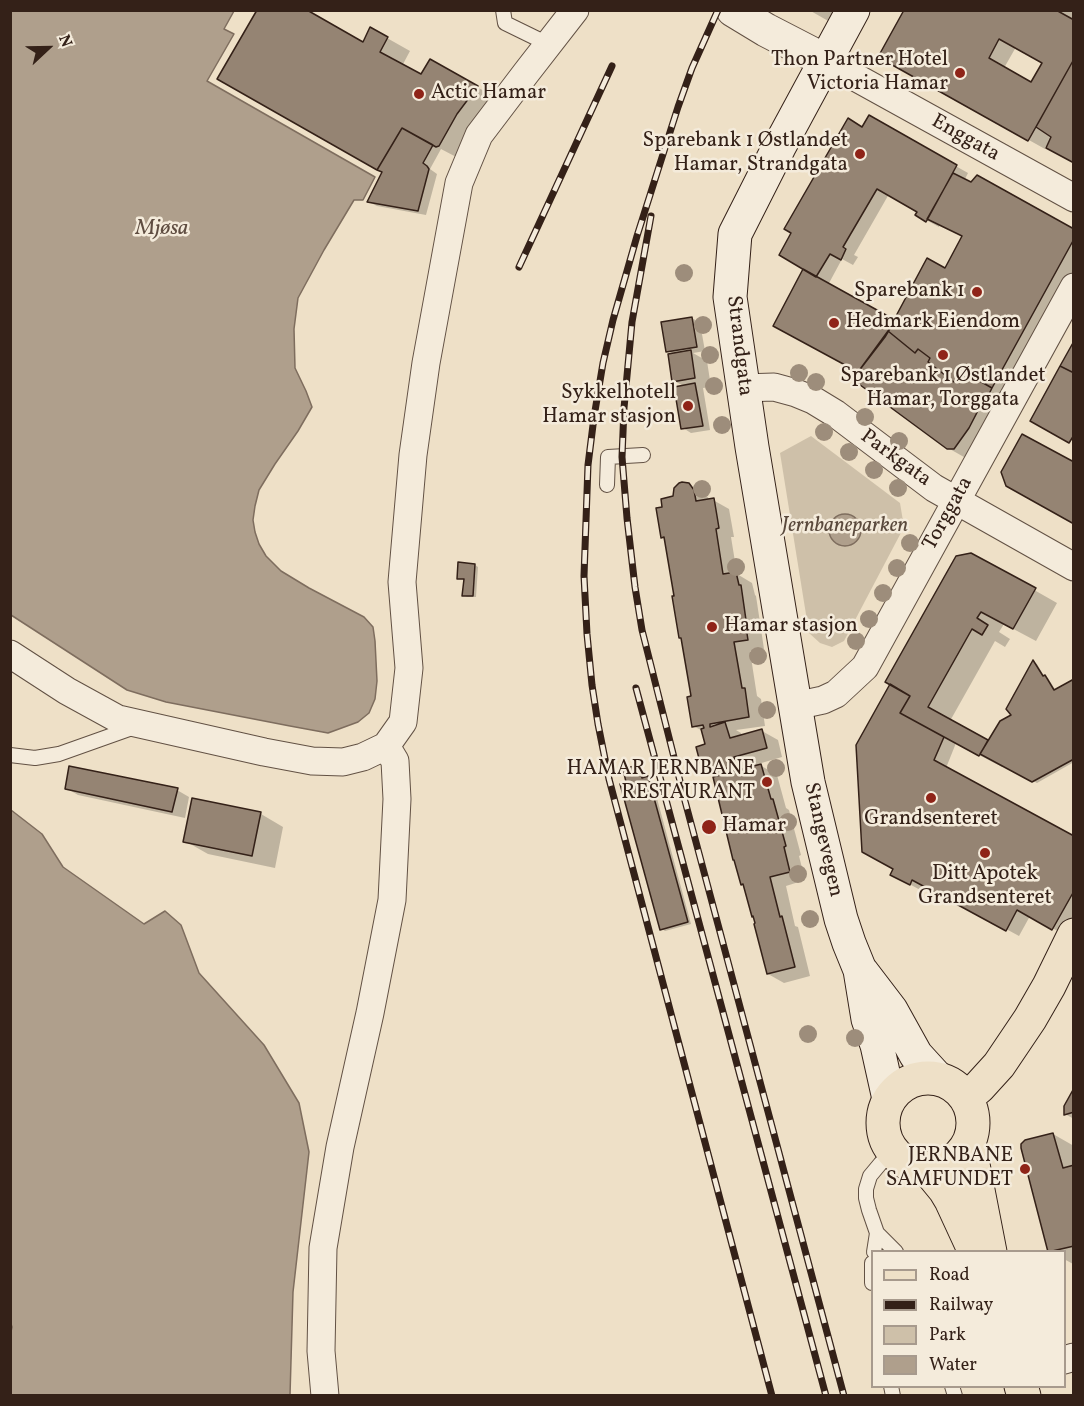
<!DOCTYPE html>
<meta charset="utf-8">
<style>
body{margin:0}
#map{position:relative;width:1084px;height:1406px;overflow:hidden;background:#eee0c7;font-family:Vollkorn,serif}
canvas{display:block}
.frame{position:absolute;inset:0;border:12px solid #342118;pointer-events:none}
.legend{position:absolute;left:871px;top:1250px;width:195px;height:138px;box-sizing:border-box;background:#f4ebdb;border:2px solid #a79a8d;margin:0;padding:8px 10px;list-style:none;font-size:18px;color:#342118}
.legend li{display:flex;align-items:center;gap:12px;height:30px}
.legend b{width:30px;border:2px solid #a79a8d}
.north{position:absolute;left:18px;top:18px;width:60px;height:60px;-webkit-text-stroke:4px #f4ebdb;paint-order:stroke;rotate:68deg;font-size:16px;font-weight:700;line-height:24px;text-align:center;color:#342118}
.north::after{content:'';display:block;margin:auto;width:21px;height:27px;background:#342118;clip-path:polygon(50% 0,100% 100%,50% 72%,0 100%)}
</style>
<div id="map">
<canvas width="1084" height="1406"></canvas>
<div class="frame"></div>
<ul class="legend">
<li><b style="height:8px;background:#eee0c7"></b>Road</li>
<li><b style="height:8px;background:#342118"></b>Railway</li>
<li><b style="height:16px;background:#cec0a9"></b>Park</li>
<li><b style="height:16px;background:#af9f8c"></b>Water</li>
</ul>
<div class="north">N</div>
</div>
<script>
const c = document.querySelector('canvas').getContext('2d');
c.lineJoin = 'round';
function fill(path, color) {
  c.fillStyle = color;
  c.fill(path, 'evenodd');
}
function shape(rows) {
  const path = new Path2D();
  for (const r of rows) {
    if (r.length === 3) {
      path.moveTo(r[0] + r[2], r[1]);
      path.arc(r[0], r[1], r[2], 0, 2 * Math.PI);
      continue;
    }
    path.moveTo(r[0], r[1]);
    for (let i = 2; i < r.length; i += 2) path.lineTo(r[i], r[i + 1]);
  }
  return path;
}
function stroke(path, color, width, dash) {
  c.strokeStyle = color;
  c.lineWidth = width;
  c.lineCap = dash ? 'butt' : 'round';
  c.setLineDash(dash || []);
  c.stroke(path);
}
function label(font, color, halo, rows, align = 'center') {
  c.font = font + ' Vollkorn,serif';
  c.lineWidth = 5;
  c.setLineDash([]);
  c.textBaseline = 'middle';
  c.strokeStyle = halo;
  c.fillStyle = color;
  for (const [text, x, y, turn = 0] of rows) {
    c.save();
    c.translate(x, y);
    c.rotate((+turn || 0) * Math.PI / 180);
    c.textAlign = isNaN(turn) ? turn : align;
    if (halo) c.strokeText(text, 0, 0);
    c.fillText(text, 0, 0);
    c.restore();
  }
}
const green = shape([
 [811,436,900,503,904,527,844,641,832,647,820,643,809,633,780,453]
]);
const water = shape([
 [10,11,234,11,224,29,234,34,207,81,375,177,363,200,354,200,324,250,298,298,294,329,295,368,306,391,312,407,298,431,275,464,259,490,255,506,253,520,255,532,259,544,266,556,281,571,309,588,364,617,373,627,375,641,377,681,375,699,369,713,358,722,328,733,290,726,166,702,127,690,11,615,10,11],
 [845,530,16],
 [11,810,42,834,63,867,144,924,165,911,181,925,199,973,264,1045,299,1103,309,1152,293,1292,290,1395,11,1395,10,1336,12,1327,10,1321,11,810]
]);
const shadow = shape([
 [809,10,837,10,830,22],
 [905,10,1074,10,1074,162,1046,146,1045,149,880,57],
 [1016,47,1044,63,1032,84,1004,68],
 [371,29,410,51,402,66,421,76,431,61,500,100,460,159,441,149,430,169,437,174,426,215,377,206,369,202,384,172,363,44],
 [869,117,968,173,964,181,1074,230,1074,294,971,461,948,448,854,378,857,371,805,269,863,129],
 [889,194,919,211,917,215,939,227,940,224,963,237,945,270,895,322,828,285,842,259,853,265,858,257,854,255],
 [692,318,700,323,705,351,693,353,707,361,711,387,703,388,710,430,691,433,683,428,684,386,674,381,674,354,668,351],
 [686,484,707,496,710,501,713,500,729,509,734,537,731,537,737,574,752,583,755,595,756,596,764,649,750,651,757,696,761,699,765,726,736,730,741,733,742,736,762,731,778,740,782,757,758,764,777,775,786,808,789,810,801,855,799,856,805,880,786,886,795,926,798,927,810,976,784,983,768,974,757,924,745,885,742,884,723,776,702,765,707,745,703,731,693,726,692,698,683,639,680,637,676,597,666,539,662,537,664,508],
 [971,554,1057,603,1036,641,1004,624,999,632,1010,639,1005,647,995,641,950,721,989,742,1013,716,1034,662,1037,664,1044,676,1048,678,1056,691,1074,681,1074,762,1037,783,1003,765,1002,767,956,743,946,768,1074,837,1074,920,1065,935,1030,916,1019,936,925,885,922,891,904,881,895,869,858,746],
 [460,564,475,565,478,567,476,597,467,597,464,595,465,580,459,578],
 [638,767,641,769,644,779,648,778,652,780,691,924,665,931,662,929,628,783],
 [66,788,177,790,189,797,185,818,78,795],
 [194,800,261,814,283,827,275,868,208,854,185,841],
 [1074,1091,1074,1119,1065,1114],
 [1053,1134,1074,1146,1073,1264,1064,1259,1064,1252,1050,1251]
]);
const building = shape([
 [257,10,307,10,363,42,370,27,388,37,380,52,421,74,430,59,478,86,457,114,439,146,436,147,402,128,377,170,217,79,257,10],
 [904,10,1056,10,1074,20,1074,59,1028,141,878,57,904,10],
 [999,39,1042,63,1031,82,989,58,999,39],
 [1074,59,1074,163,1046,148,1051,137,1036,127,1074,59],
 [869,115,957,165,926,222,915,215,917,212,877,189,843,247,846,249,841,260,830,254,816,277,779,255,791,233,784,229,848,118,862,127,869,115],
 [402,128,433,145,423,163,427,166,429,169,418,211,367,202,382,172,377,170,402,128],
 [953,173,971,182,977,175,1074,229,1074,239,992,388,962,371,954,382,928,362,930,358,918,349,915,353,888,331,927,258,945,268,962,236,927,219,953,173],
 [803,269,895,320,885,337,858,372,773,326,803,269],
 [692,317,697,347,666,352,661,322,692,317],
 [888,331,915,353,918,349,930,358,928,362,954,382,962,371,992,388,986,400,984,399,969,428,954,449,947,449,852,379,856,371,858,372,888,331],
 [1074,341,1074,373,1060,366,1074,341],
 [691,350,695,378,672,382,668,354,691,350],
 [1060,366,1074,373,1074,435,1069,443,1030,421,1060,366],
 [695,383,703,426,681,429,674,387,695,383],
 [1022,434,1074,462,1074,524,1006,486,1001,472,1022,434],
 [682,482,689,483,694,490,696,501,714,498,719,528,716,529,723,574,736,572,739,585,741,585,747,627,746,627,748,640,734,642,742,688,745,688,749,717,710,724,710,727,725,722,730,738,762,729,767,748,734,757,736,766,712,772,710,763,701,766,696,747,705,744,701,729,704,728,703,725,692,727,687,697,691,696,681,638,679,638,672,596,674,596,664,537,661,538,656,508,662,507,661,499,673,496,674,488,679,483,682,482],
 [971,553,1036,588,1013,629,981,612,977,618,988,625,982,635,972,629,928,707,988,740,979,756,900,713,910,696,885,682,956,556,971,553],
 [458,562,475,564,473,596,462,596,464,579,457,579,458,562],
 [1033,660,1043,676,1045,675,1054,690,1074,679,1074,759,1032,782,980,754,1000,721,1011,715,1006,709,1033,660],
 [890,684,910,696,900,713,944,737,934,760,1074,836,1074,891,1052,930,1017,910,1006,931,912,880,910,885,890,875,893,869,862,852,856,745,890,684],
 [761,764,771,799,773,799,786,846,784,847,790,872,770,877,780,917,782,916,795,967,767,974,754,924,755,923,753,916,752,917,743,884,741,885,734,860,733,860,713,777,761,764],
 [638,765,642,778,648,776,688,922,660,930,620,784,626,782,623,769,638,765],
 [69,766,178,788,172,812,65,789,69,766],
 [192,798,261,812,252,856,183,842,192,798],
 [1074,1088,1074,1112,1064,1115,1064,1106,1074,1088],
 [1053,1133,1063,1168,1074,1165,1074,1246,1048,1252,1021,1148,1021,1144,1025,1140,1053,1133]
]);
const service = shape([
 [503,10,505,23,548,44],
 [607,485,608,457,643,455],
 [10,755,35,758,59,754,135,727],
 [893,1151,880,1164,870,1176,866,1189,866,1198,869,1210,877,1233,896,1252],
 [874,1252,877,1233],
 [872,1263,872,1283],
 [891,1386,893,1396],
 [952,1386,955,1396]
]);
const minor = shape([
 [826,61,1074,198],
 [743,388,774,387,796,393,813,400,836,414,934,488,1074,567],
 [10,654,67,691,118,719,264,752,312,761,343,762,363,757,386,746,403,722,409,668,402,582,413,455,426,363,459,183,479,135,526,73,575,10],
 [795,706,823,700,836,694,865,667,1074,287],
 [1064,1360,1074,1357],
 [325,1396,321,1351,323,1248,340,1147,370,1013,392,900,397,799,395,761,386,746]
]);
const tertiary = shape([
 [733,10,766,30,826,61]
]);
const secondary = shape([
 [853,10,779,147,735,234,730,297,752,447,808,782,841,919,849,943,860,970,868,1019,877,1045,889,1099],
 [862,972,891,1010,916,1055,937,1078]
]);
const primary = shape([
 [928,1123,45],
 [966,1098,979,1087,999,1065,1030,1019,1049,986,1074,935],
 [969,1144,990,1252],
 [927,1168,945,1190,951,1200,975,1252],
 [1021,1386,1024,1396]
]);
const rail = shape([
 [718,10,692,68,678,107,637,236,613,320,603,363,594,417,588,465,584,576,587,634,592,685,598,724,609,779,772,1396],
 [651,216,632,322,624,408,622,457,627,518,635,587,642,630,685,801,844,1396],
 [519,267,612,66],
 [636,688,826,1396]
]);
const trees = [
 [684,273],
 [703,325],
 [710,355],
 [799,373],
 [816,382],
 [714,386],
 [865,417],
 [722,425],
 [824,432],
 [899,441],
 [849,452],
 [874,470],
 [898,488],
 [702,489],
 [910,543],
 [736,567],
 [897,568],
 [883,593],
 [869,619],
 [856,641],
 [758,656],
 [767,710],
 [776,768],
 [788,822],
 [798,874],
 [810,919],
 [808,1034],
 [855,1038]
];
const markers = [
 [960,73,6,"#8f2418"],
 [419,94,6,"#8f2418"],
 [860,154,6,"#8f2418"],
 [977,292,6,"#8f2418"],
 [834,323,6,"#8f2418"],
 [943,355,6,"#8f2418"],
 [688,406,6,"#8f2418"],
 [712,627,6,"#8f2418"],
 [767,782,6,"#8f2418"],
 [931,798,6,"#8f2418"],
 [709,827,8,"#8f2418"],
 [985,853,6,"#8f2418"],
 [1025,1169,6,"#8f2418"]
];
const poiNames = [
 ["Thon Partner Hotel",948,61],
 ["Victoria Hamar",948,85],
 ["Actic Hamar",431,94,"left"],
 ["Sparebank 1 Østlandet",848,142],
 ["Hamar, Strandgata",848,166],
 ["Sparebank 1",965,292],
 ["Hedmark Eiendom",846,323,"left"],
 ["Sparebank 1 Østlandet",943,377,"center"],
 ["Hamar, Torggata",943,401,"center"],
 ["Sykkelhotell",676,394],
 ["Hamar stasjon",676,418],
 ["Hamar stasjon",724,627,"left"],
 ["HAMAR JERNBANE",755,770],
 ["RESTAURANT",755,794],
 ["Grandsenteret",931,820,"center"],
 ["Hamar",722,827,"left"],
 ["Ditt Apotek",985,875,"center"],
 ["Grandsenteret",985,899,"center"],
 ["JERNBANE",1013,1157],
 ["SAMFUNDET",1013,1181]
];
const streetNames = [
 ["Enggata",965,139,29],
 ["Strandgata",738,346,83],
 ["Parkgata",895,459,36],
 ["Torggata",949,514,-61],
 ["Stangevegen",822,840,77]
];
const parkNames = [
 ["Jernbaneparken",845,527]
];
const waterNames = [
 ["Mjøsa",162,230]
];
fill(green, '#cec0a9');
fill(water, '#af9f8c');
stroke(water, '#7e6d5e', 1.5);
fill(shadow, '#0003');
fill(building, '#958473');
stroke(building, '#342118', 1.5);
stroke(service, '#625144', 16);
stroke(minor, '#625144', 29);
stroke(tertiary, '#625144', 35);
stroke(secondary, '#342118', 35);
stroke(primary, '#342118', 35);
stroke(service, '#f4ebdb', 14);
stroke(minor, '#f4ebdb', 27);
stroke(tertiary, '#f4ebdb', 33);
stroke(secondary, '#f4ebdb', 33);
stroke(primary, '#eee0c7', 33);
stroke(rail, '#342118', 7);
stroke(rail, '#f4ebdb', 4.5, [14]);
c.fillStyle = '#9d8d7b';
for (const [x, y] of trees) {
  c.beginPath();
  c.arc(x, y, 9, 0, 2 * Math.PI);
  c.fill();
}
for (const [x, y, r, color] of markers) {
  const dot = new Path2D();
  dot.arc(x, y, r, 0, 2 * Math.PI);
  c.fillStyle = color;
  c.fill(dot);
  stroke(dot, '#f4ebdb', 2);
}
label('21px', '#342118', '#f4ebdb', poiNames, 'right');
label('21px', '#342118', '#f4ebdb', streetNames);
label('italic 21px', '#5a493c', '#f4ebdb', parkNames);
label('italic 22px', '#5f4d41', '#f4ebdb', waterNames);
</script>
